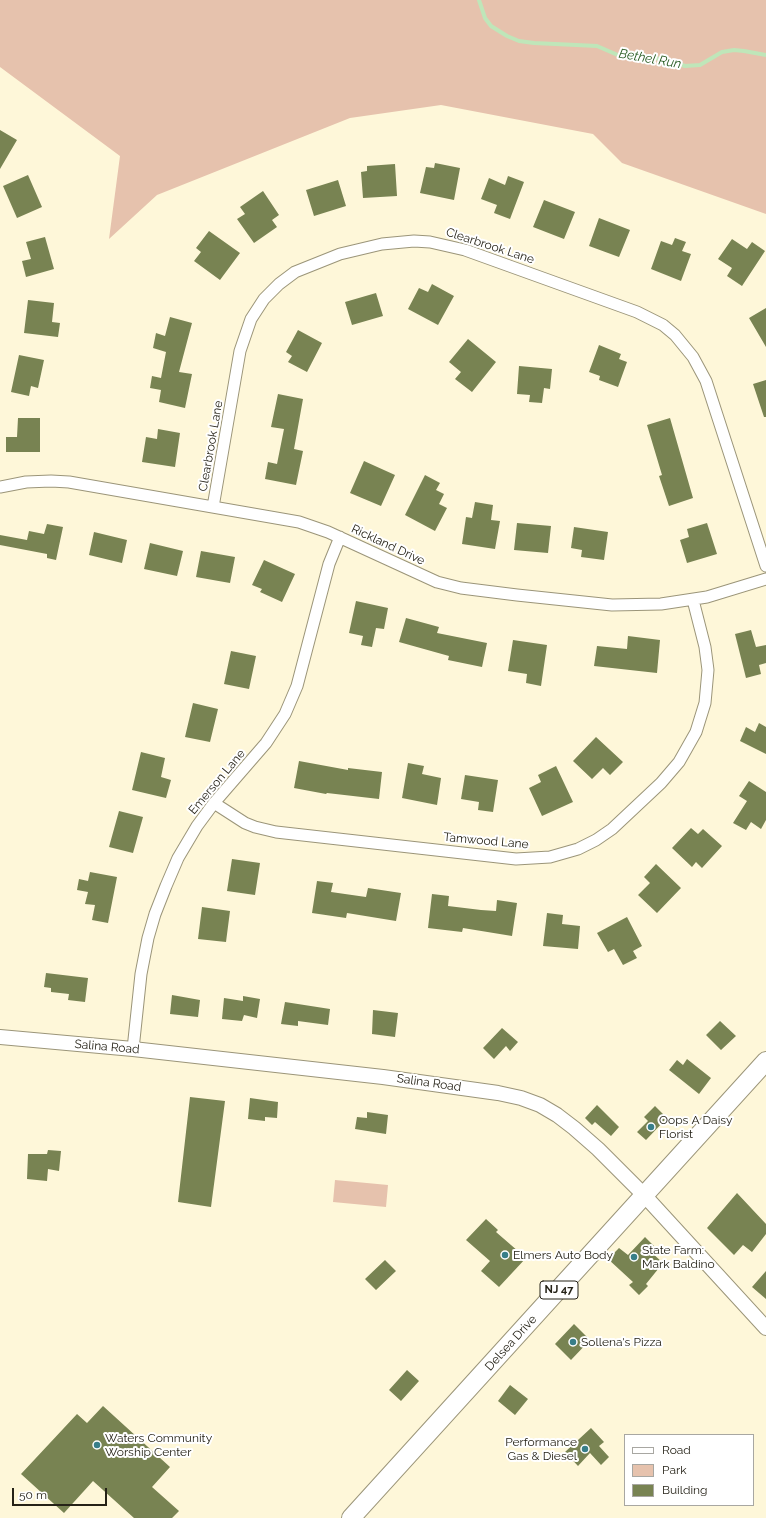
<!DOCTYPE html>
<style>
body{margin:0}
#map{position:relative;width:766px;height:1518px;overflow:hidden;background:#fef7d9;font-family:Raleway,sans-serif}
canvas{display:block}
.legend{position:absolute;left:624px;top:1434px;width:130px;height:72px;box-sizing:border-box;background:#fff;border:1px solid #a8a7a2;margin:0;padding:5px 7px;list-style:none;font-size:12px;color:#252217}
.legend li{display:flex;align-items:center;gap:8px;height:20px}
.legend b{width:20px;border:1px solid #a8a7a2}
.scale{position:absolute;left:12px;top:1488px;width:95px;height:18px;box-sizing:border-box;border:2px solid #252217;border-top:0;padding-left:5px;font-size:12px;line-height:14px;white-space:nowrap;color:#252217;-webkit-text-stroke:3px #fff;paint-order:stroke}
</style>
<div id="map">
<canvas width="766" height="1518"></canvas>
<ul class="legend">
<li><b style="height:5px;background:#fff"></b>Road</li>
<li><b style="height:11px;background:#e6c2ad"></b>Park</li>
<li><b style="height:11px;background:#788352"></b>Building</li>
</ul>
<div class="scale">50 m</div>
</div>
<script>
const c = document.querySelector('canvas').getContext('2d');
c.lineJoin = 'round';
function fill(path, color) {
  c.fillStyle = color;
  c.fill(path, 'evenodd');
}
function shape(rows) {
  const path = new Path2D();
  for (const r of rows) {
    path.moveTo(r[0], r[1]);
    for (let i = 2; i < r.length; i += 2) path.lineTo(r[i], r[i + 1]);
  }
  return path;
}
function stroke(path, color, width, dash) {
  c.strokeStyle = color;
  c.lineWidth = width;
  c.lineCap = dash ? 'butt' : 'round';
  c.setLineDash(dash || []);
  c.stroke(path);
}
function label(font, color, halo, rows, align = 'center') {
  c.font = font + ' Raleway,sans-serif';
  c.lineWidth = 4;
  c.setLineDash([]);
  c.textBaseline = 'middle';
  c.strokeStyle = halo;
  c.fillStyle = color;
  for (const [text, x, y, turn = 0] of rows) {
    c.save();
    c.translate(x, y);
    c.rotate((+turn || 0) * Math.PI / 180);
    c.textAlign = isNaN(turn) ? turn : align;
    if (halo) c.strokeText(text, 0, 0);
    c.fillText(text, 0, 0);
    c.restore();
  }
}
const green = shape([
 [0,0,766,0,766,214,622,163,593,134,441,105,350,118,157,195,109,239,120,156,0,67],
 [335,1180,388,1185,386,1207,333,1202]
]);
const stream = shape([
 [479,0,485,18,491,26,507,36,519,41,534,43,597,46,620,56,664,59,685,66,700,65,722,52,734,50,744,51,766,55]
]);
const building = shape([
 [0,130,17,140,0,169],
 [435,163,460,168,454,200,420,193,426,167,434,168],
 [395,164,397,196,363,198,361,172,367,171,367,166],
 [28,175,42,207,17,218,3,186],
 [508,176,524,182,510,219,494,213,497,205,481,199,489,178,505,185],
 [338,180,346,206,314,216,306,190],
 [263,191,279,215,272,220,277,227,254,243,237,219,245,214,240,207],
 [544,200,575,212,564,239,533,227],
 [599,218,630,230,619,257,589,246],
 [209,231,240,253,220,280,194,261,201,252,196,248],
 [45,237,54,269,26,277,22,261,31,259,26,242],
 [675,238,686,242,682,251,691,254,681,281,651,269,661,241,672,245],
 [732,239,747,249,752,242,765,251,742,286,727,276,732,268,718,259],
 [432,284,454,296,438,325,408,309,419,288,428,292],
 [376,293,383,316,352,325,345,302],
 [28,300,54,303,52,322,60,323,58,337,24,333],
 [766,308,766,347,749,318],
 [170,317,192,323,179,372,192,374,185,408,159,402,161,390,150,388,152,376,161,378,166,352,153,348,156,333,165,336],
 [298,330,322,343,307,372,288,362,292,356,286,352],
 [468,339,496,362,472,392,455,379,461,372,449,362],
 [599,345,621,354,619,359,627,362,618,387,599,380,600,376,589,372],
 [19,355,44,360,38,388,31,386,29,396,11,392],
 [519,366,552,369,550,389,544,388,542,403,529,402,530,395,517,394],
 [766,380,766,417,764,417,753,384],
 [278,394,303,399,294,449,303,451,296,485,265,479,268,462,277,464,284,429,271,427],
 [18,418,40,418,40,452,6,452,6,437,17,437],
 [670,418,693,498,669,506,659,476,662,475,647,425],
 [158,429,180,433,175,467,142,462,146,437,157,439],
 [364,461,395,475,381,506,350,493],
 [425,475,440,483,436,490,444,494,439,504,447,508,435,531,405,515],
 [475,502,493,505,491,520,500,521,495,549,462,544,466,517,472,518],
 [517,523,551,526,548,553,514,550],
 [707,523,717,554,687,563,680,540,689,537,687,529],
 [47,524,63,527,56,560,47,558,47,554,0,545,0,535,27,540,29,531,44,534],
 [574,527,608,532,604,560,581,557,582,550,571,548],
 [94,532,127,540,122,563,89,555],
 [150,543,183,551,177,576,144,569],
 [201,551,235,557,230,583,196,577],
 [264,560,295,574,282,602,260,592,262,589,252,585],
 [356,601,388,608,384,629,376,628,372,647,361,645,363,636,349,633],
 [406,618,439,627,437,633,487,643,482,667,448,660,449,656,399,642],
 [751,630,756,647,766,645,766,663,759,665,761,674,746,678,735,634],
 [628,636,660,640,657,673,594,666,597,646,627,649],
 [513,640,547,645,541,686,526,683,527,674,508,671],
 [231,651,256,656,249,689,224,684],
 [193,703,218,709,210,742,185,737],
 [759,723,766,727,766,754,740,741,746,727,755,732],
 [596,737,623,762,610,775,603,768,592,779,573,761],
 [141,752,165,758,161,777,171,780,166,798,132,790],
 [299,761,348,770,348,768,382,772,379,799,327,793,326,794,294,788],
 [408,763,424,766,422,774,441,778,437,805,402,798],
 [556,766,573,802,542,816,529,788,541,782,538,775],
 [465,775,498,780,493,812,478,810,479,802,461,799],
 [749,781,766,792,766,820,761,829,751,822,746,830,733,823,747,801,739,796],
 [119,811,143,817,133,853,109,847],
 [691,828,698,834,703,829,722,846,702,868,696,862,692,867,672,848],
 [232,859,260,863,255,895,227,891],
 [656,864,681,888,657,913,638,895,650,883,644,877],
 [90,872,117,877,108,923,92,920,95,905,85,904,88,892,77,890,79,879,88,881],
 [317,881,333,883,331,892,366,897,368,888,401,893,396,921,347,913,346,918,312,913],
 [432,894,449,896,448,906,481,910,496,911,497,900,517,903,512,936,463,928,462,932,428,928],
 [202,907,230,911,226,942,198,939],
 [547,913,563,915,562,924,580,926,578,949,543,946],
 [627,917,642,946,633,951,637,958,623,965,614,949,608,952,597,933],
 [46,973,88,978,85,1002,68,1000,69,994,51,992,51,988,44,987],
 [172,995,200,1000,198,1017,170,1014],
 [243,996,260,999,257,1018,244,1015,242,1021,222,1019,224,998,243,1001],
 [285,1002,330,1009,328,1025,298,1021,298,1026,281,1024],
 [373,1010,398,1013,395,1037,372,1034],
 [720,1021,736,1036,721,1050,706,1035],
 [502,1028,518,1042,510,1051,506,1046,494,1059,483,1048],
 [687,1059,711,1078,699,1094,669,1070,677,1060,683,1065],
 [190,1097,225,1101,211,1207,178,1202],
 [250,1098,278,1102,277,1118,265,1117,265,1121,248,1119],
 [597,1105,619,1127,611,1136,595,1122,592,1125,585,1118],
 [655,1106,667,1118,646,1140,637,1132,648,1121,644,1117],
 [367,1112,388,1115,386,1134,355,1129,357,1117,367,1118],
 [48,1150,61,1151,59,1171,48,1169,47,1181,27,1179,28,1154,47,1154],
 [737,1193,766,1224,766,1234,752,1252,743,1245,734,1255,707,1228],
 [486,1219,498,1230,496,1232,526,1258,499,1287,481,1271,490,1261,466,1240],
 [645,1237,654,1246,650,1251,663,1263,646,1284,648,1286,639,1295,629,1285,633,1282,608,1259,619,1248,628,1255],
 [385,1260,396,1271,376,1290,365,1279],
 [766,1271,766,1299,752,1287],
 [574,1324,590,1340,571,1360,555,1344],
 [407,1370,419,1381,401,1401,389,1390],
 [510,1385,528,1399,515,1415,498,1401],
 [103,1406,170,1467,152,1487,179,1511,172,1518,134,1518,93,1481,64,1513,21,1474,77,1414,87,1423],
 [591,1428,604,1442,599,1446,609,1457,601,1465,590,1453,578,1466,565,1452]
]);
const minor = shape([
 [0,487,26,482,51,481,69,482,299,522,328,532,437,582,461,588,517,595,612,605,661,604,707,597,766,579],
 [213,507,240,351,251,319,264,299,279,284,295,272,340,254,382,244,414,241,430,242,465,250,637,312,663,325,675,335,693,357,706,381,766,566],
 [214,803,245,823,255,827,276,832,516,859,550,857,578,849,596,840,612,829,661,783,679,762,696,732,705,703,708,670,705,647,693,600],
 [133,1049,141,974,148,938,155,914,166,886,178,858,197,826,214,803,266,743,285,714,297,686,329,564,340,537]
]);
const tertiary = shape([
 [0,1037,133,1049,383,1077,498,1093,521,1098,540,1105,557,1115,574,1128,598,1149,645,1196,766,1328]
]);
const primary = shape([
 [351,1518,766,1061]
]);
const markers = [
 [651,1127,4,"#387e89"],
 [505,1255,4,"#387e89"],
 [634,1257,4,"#387e89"],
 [573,1342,4,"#387e89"],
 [97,1445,4,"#387e89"],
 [585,1449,4,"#387e89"]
];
const shields = [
 [559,1290,38]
];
const shieldNames = [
 ["NJ 47",559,1290]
];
const streetNames = [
 ["Clearbrook Lane",490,246,18],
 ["Clearbrook Lane",211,446,-80],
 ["Rickland Drive",388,545,25],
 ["Emerson Lane",217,782,-50],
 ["Tamwood Lane",486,841,5],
 ["Salina Road",107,1047,5],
 ["Salina Road",429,1083,8],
 ["Delsea Drive",511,1343,-48]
];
const poiNames = [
 ["Oops A Daisy",659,1120],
 ["Florist",659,1134],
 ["State Farm:",642,1250],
 ["Mark Baldino",642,1264],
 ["Elmers Auto Body",513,1255],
 ["Sollena's Pizza",581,1342],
 ["Waters Community",105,1438],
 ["Worship Center",105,1452],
 ["Performance",577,1442,"right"],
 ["Gas & Diesel",577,1456,"right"]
];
const waterNames = [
 ["Bethel Run",650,59,10]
];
fill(green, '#e6c2ad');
stroke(stream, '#bfe6b9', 4);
fill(building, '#788352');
stroke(minor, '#9b9579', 13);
stroke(tertiary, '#9b9579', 16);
stroke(primary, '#9b9579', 20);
stroke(minor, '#fff', 11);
stroke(tertiary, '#fff', 14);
stroke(primary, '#fff', 18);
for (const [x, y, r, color] of markers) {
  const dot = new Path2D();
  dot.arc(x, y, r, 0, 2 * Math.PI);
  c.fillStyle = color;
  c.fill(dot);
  stroke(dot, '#fff', 1.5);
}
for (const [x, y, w] of shields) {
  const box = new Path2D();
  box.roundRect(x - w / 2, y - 9, w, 18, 3);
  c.fillStyle = '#fff';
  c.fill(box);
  stroke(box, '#252217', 1);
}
label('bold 11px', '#252217', null, shieldNames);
label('12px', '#252217', '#fff', streetNames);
label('12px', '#252217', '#fff', poiNames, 'left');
label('italic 13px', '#285b22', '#fff', waterNames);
</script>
